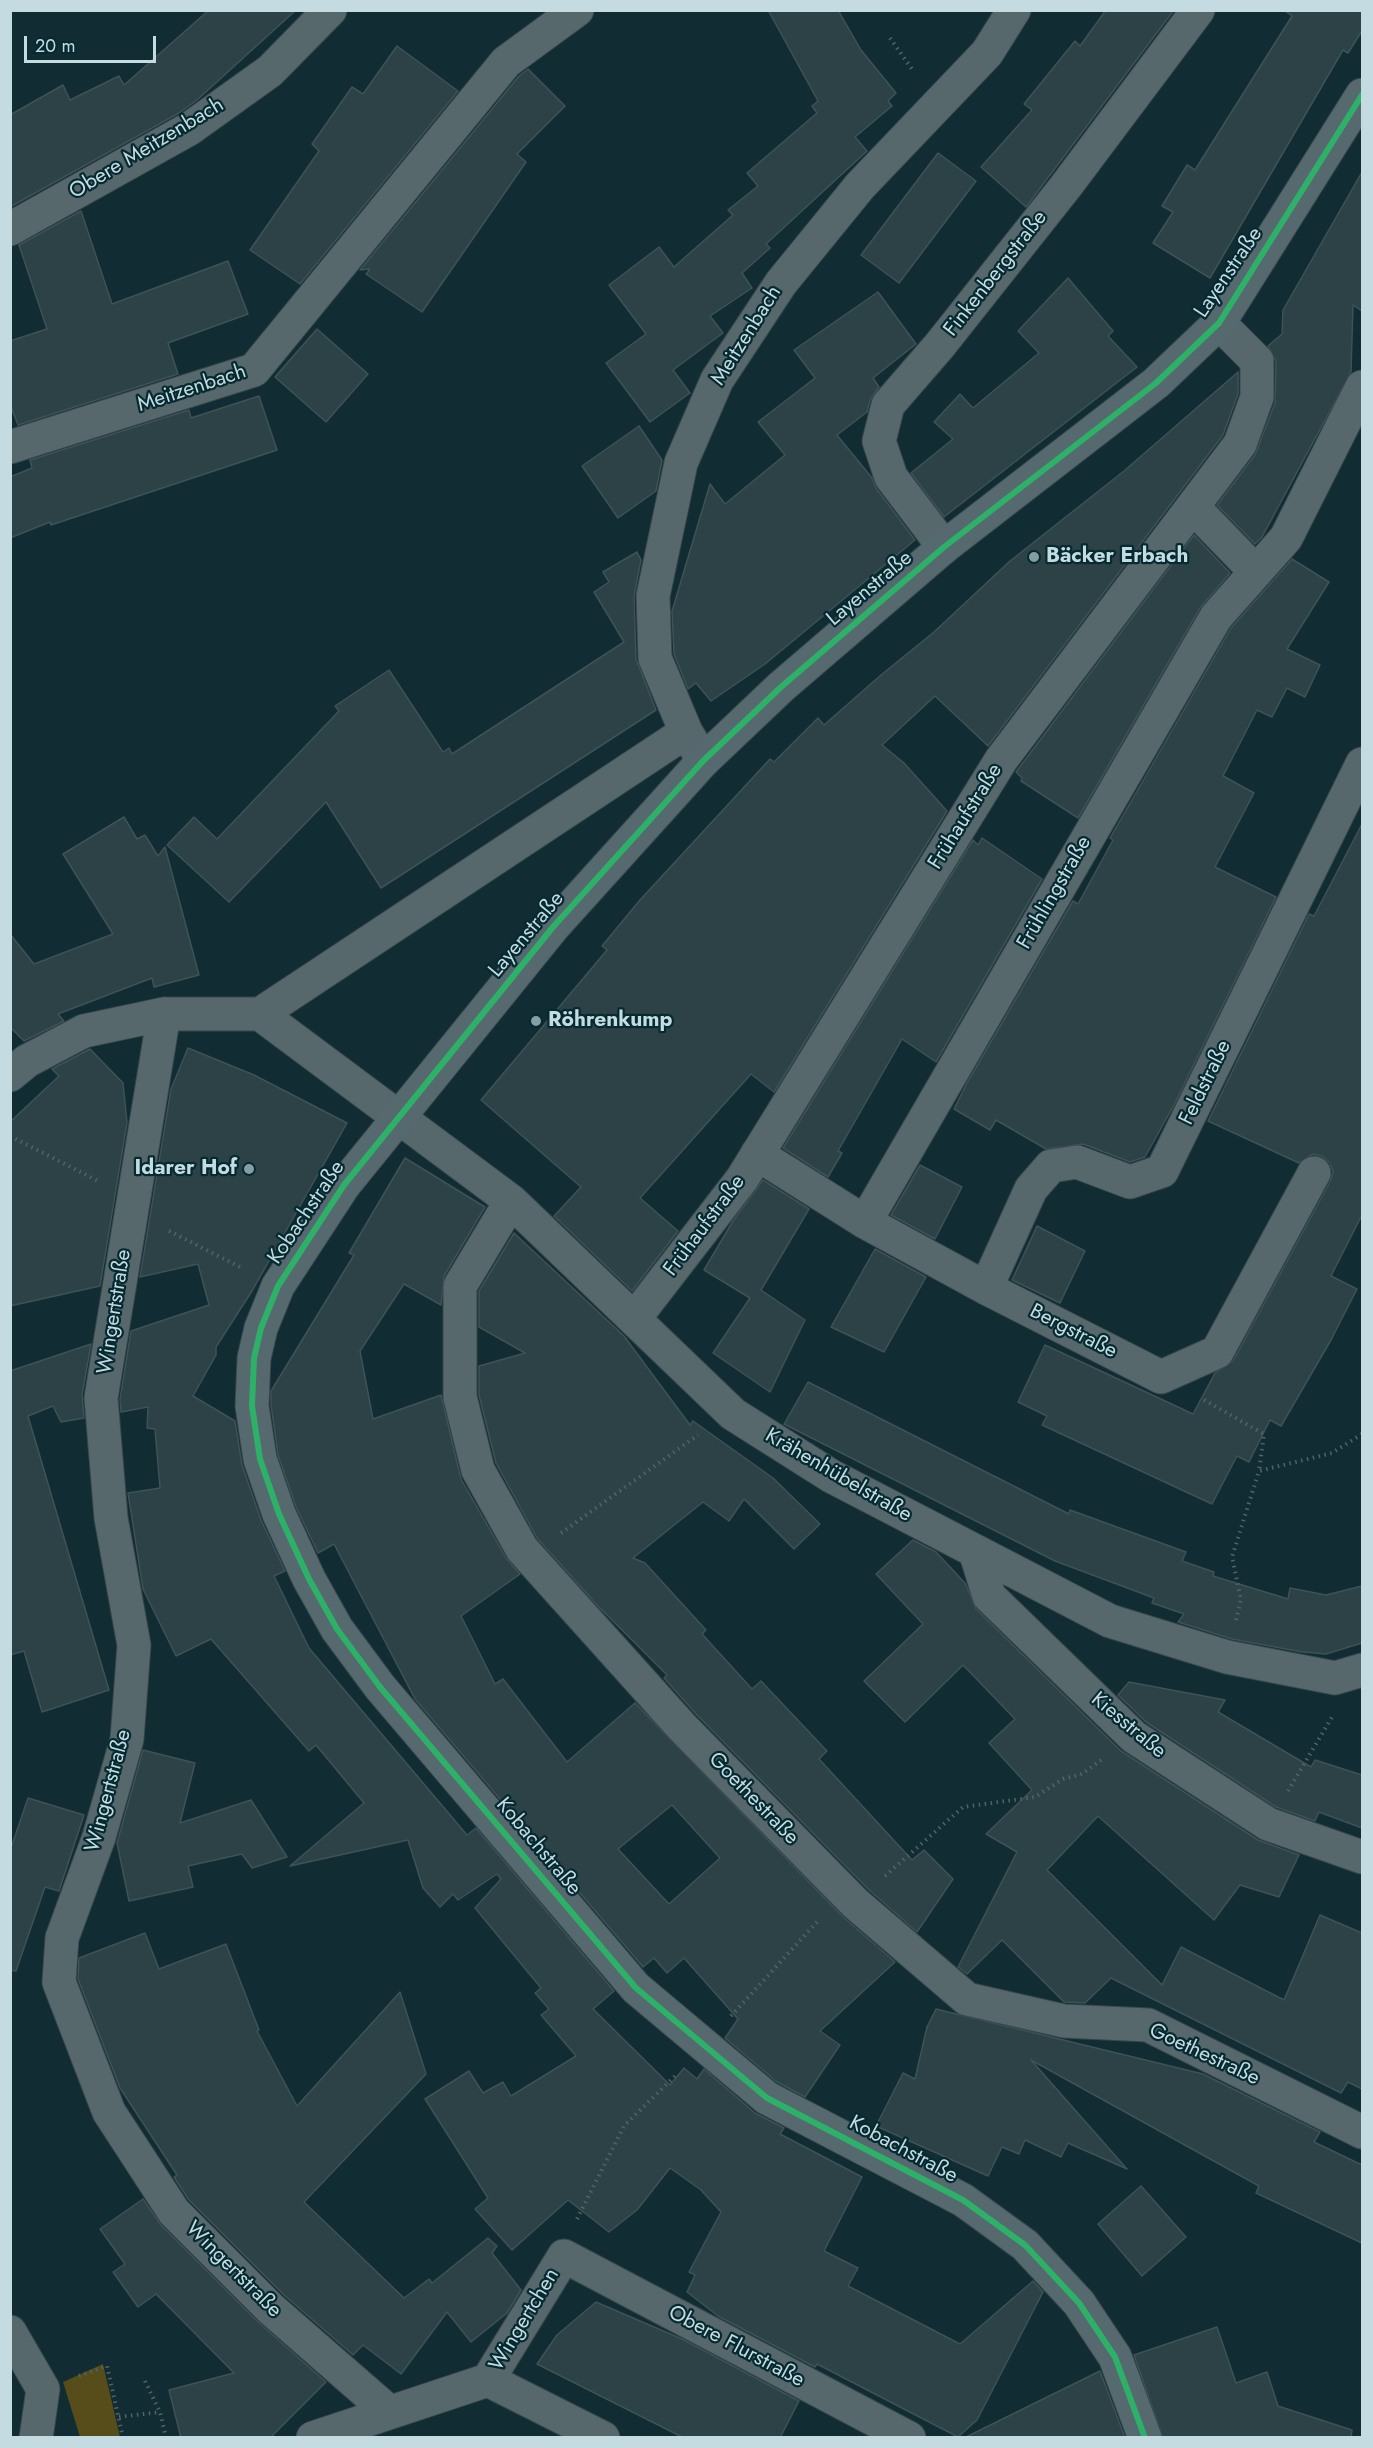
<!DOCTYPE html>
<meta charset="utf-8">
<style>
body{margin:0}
#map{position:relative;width:1373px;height:2448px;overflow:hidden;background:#112c32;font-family:Jost,sans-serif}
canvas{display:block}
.frame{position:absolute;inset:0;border:12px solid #c4dbe1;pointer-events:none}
.scale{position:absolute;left:24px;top:36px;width:132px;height:27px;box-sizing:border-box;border:3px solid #c4dbe1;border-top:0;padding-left:8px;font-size:18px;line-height:21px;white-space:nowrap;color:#c4dbe1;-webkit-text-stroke:4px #062a31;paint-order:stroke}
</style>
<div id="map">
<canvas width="1373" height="2448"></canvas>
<div class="frame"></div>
<div class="scale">20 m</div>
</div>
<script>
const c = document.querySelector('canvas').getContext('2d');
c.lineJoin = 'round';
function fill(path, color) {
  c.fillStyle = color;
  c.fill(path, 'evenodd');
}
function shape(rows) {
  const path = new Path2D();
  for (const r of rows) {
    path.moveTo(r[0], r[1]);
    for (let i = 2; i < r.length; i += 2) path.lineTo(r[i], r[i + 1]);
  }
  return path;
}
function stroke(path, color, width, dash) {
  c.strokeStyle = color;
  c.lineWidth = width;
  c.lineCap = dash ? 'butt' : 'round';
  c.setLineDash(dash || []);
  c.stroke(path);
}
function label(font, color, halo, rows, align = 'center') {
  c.font = font + ' Jost,sans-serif';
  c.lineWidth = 4.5;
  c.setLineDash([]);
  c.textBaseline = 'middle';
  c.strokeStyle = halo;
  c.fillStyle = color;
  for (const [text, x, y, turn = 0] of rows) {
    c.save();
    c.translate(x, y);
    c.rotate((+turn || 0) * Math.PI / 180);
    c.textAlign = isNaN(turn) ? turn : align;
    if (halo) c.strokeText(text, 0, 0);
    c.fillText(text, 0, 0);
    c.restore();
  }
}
const green = shape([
 [103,2364,120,2437,80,2437,63,2382]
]);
const building = shape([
 [209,10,296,10,197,100,179,113,10,207,10,115,63,85,70,100,119,76,124,85,209,10],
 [768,10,838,10,861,50,896,93,888,101,892,106,855,137,867,151,766,244,770,248,742,273,752,288,710,316,723,333,673,370,690,393,650,422,606,363,646,334,609,285,659,247,674,267,733,215,728,210,758,186,747,173,817,113,812,106,818,101,768,10],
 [1106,10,1174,10,1026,207,981,167,1032,110,1024,104,1075,41,1080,46,1106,10],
 [1284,10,1362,10,1362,31,1348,53,1343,50,1210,278,1153,243,1173,212,1162,206,1187,165,1195,170,1292,16,1284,10],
 [397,46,458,91,300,284,250,250,319,151,312,144,352,87,363,94,397,46],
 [528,69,565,106,517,154,526,162,422,312,366,274,370,269,360,270,519,76,528,69],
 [938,153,976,181,899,283,861,255,938,153],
 [1362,172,1362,311,1353,305,1351,372,1262,537,1255,544,1217,505,1255,455,1275,403,1276,361,1268,346,1282,334,1283,310,1362,172],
 [81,211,112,304,228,261,248,314,168,343,178,374,18,425,10,404,10,341,47,329,19,245,81,211],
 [1068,278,1113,331,1108,336,1137,367,944,517,911,473,953,439,934,422,960,394,973,408,1039,353,1018,331,1068,278],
 [878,292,916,344,873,378,879,387,870,400,867,412,837,435,872,478,876,488,915,540,765,664,711,701,696,683,688,689,674,654,672,611,710,484,725,504,785,455,758,422,815,378,794,350,878,292],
 [317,329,368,374,326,422,275,377,317,329],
 [1238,372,1238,394,1223,435,988,746,935,696,882,745,904,763,947,811,774,1092,751,1074,640,1198,678,1231,632,1291,554,1216,581,1187,481,1100,607,950,602,946,640,900,770,759,774,762,818,718,824,725,881,675,934,632,1010,561,1124,471,1238,372],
 [259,396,277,450,51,525,50,522,10,538,10,477,32,468,30,460,189,410,191,418,259,396],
 [639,426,662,460,656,491,618,518,582,466,639,426],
 [1194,535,1230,573,1200,608,1078,818,1021,781,1022,778,1016,772,1194,535],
 [637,552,641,560,634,596,636,659,656,710,381,888,326,802,229,902,167,845,194,817,217,839,339,711,335,706,389,670,443,752,449,748,452,754,624,642,594,592,609,582,603,572,637,552],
 [1292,559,1329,582,1287,649,1320,665,1305,697,1287,688,1272,717,1257,710,1223,776,1254,793,1215,867,1276,897,1174,1105,1145,1157,1130,1162,1083,1144,1046,1149,996,1120,990,1130,954,1109,967,1083,1073,901,1078,904,1113,840,1110,838,1231,628,1292,559],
 [124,817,137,839,145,835,158,856,165,847,199,975,154,987,152,978,58,1014,64,1021,24,1041,10,1027,10,934,34,964,113,934,63,854,124,817],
 [1362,824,1362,1215,1331,1276,1357,1289,1331,1340,1281,1426,1270,1420,1249,1462,1237,1456,1212,1504,1042,1425,1047,1416,1018,1402,1045,1345,1193,1414,1215,1373,1233,1361,1330,1182,1333,1172,1330,1163,1322,1156,1313,1154,1299,1163,1208,1121,1309,914,1314,916,1362,824],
 [982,838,1042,879,936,1062,902,1039,838,1151,842,1153,828,1177,783,1148,973,840,978,845,982,838],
 [188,1048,254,1075,347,1123,252,1291,216,1347,216,1355,193,1396,235,1421,242,1465,261,1520,285,1571,274,1576,309,1648,467,1835,476,1828,614,1991,593,2009,670,2085,684,2068,697,2079,704,2069,755,2113,784,2128,780,2134,862,2177,824,2251,858,2268,848,2286,960,2344,1033,2281,1043,2292,977,2420,958,2437,817,2364,815,2367,718,2316,687,2292,695,2275,689,2272,721,2212,701,2190,670,2168,637,2210,609,2232,568,2200,512,2250,475,2209,488,2198,425,2099,469,2071,483,2093,503,2082,511,2096,576,2056,541,2015,549,2009,535,1993,541,1988,475,1908,501,1879,497,1874,458,1900,453,1894,440,1907,423,1888,408,1840,290,1866,364,1803,316,1745,309,1751,211,1639,176,1656,143,1589,128,1493,160,1488,155,1429,147,1428,148,1407,121,1412,120,1399,131,1331,209,1305,198,1264,140,1277,171,1089,188,1048],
 [90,1049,123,1083,127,1123,100,1286,10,1306,10,1122,59,1076,52,1069,90,1049],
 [405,1158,485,1207,444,1276,441,1305,404,1284,360,1351,373,1419,441,1395,461,1479,506,1558,520,1574,461,1616,495,1684,503,1679,567,1762,635,1703,842,1916,895,1962,820,2031,840,2045,805,2097,777,2082,725,2038,738,2019,684,1958,667,1973,654,1958,643,1967,415,1699,334,1544,318,1553,296,1507,278,1455,271,1405,271,1391,354,1255,349,1253,405,1158],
 [672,1805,720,1858,669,1904,618,1849,672,1805],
 [920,1165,962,1187,935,1239,891,1215,920,1165],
 [763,1180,809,1209,761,1290,805,1320,770,1392,713,1353,750,1298,704,1270,733,1221,763,1180],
 [1037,1226,1085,1251,1060,1303,1012,1280,1037,1226],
 [514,1233,624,1336,690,1425,693,1421,773,1478,820,1524,794,1549,744,1499,729,1521,703,1502,633,1558,645,1563,706,1630,702,1634,752,1689,761,1681,827,1751,819,1759,912,1860,924,1850,953,1879,917,1932,868,1889,696,1714,664,1678,667,1675,598,1606,537,1538,496,1463,479,1395,479,1366,525,1353,479,1327,479,1291,514,1233],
 [875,1249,926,1277,884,1352,831,1327,875,1249],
 [91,1344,82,1395,84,1418,61,1422,53,1406,28,1416,109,1690,42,1712,24,1651,10,1655,10,1371,91,1344],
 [808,1382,1069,1514,1070,1510,1186,1552,1182,1561,1214,1572,1213,1576,1288,1599,1290,1588,1326,1595,1362,1586,1362,1643,1326,1654,1302,1652,1232,1639,1178,1622,1184,1614,1152,1603,1154,1598,1055,1561,784,1424,808,1382],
 [913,1540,936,1552,965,1583,976,1609,1121,1751,1258,1840,1299,1855,1279,1897,1240,1885,1214,1920,1098,1816,1047,1870,1162,1985,1181,1947,1284,2000,1320,1915,1362,1933,1362,2089,1348,2082,1341,2093,1111,1978,1085,2003,1064,2002,1002,1940,967,1974,958,1967,1017,1852,986,1834,1032,1790,989,1743,1015,1719,963,1665,905,1722,864,1681,923,1624,876,1574,913,1540],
 [1129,1682,1225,1700,1218,1712,1311,1767,1315,1760,1362,1775,1362,1828,1319,1812,1315,1821,1276,1807,1146,1722,1118,1695,1129,1682],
 [143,1750,195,1763,180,1823,251,1800,287,1857,252,1868,242,1854,188,1866,193,1887,129,1901,117,1843,143,1750],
 [28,1798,84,1815,59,1891,45,1887,16,1971,10,1970,10,1851,28,1798],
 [145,1933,159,1969,226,1944,259,2030,257,2031,297,2106,400,1992,426,2074,304,2202,404,2298,429,2279,432,2283,488,2238,497,2246,492,2253,521,2290,507,2313,471,2342,447,2312,401,2374,363,2345,353,2355,284,2295,189,2200,174,2177,177,2175,120,2088,78,1979,79,1958,145,1933],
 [936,2009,1203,2074,1320,2132,1314,2142,1362,2165,1362,2243,1256,2193,1259,2186,1031,2060,1127,2169,1068,2143,1061,2157,1025,2140,1019,2154,1002,2147,988,2176,876,2126,903,2073,915,2079,927,2027,936,2009],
 [1141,2186,1186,2237,1142,2276,1098,2224,1141,2186],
 [143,2199,161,2225,258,2322,326,2382,270,2438,181,2438,169,2390,234,2373,156,2294,138,2307,113,2272,125,2264,100,2229,143,2199],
 [596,2302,682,2339,799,2401,780,2438,684,2438,537,2364,557,2335,596,2302],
 [1217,2327,1236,2383,1267,2372,1278,2406,1352,2430,1351,2438,1163,2438,1134,2355,1217,2327],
 [1100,2371,1125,2438,964,2438,1100,2371]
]);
const path = shape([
 [890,38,914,72],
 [10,1136,98,1181],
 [169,1231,242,1268],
 [1204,1400,1264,1434,1259,1471],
 [561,1533,698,1435],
 [1236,1620,1241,1600,1232,1557,1259,1471,1332,1453,1362,1434],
 [1288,1791,1332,1717],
 [885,1876,963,1807,1035,1797,1063,1779,1082,1774,1101,1760],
 [731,2016,817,1922],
 [577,2219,624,2126,677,2074],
 [79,2376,107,2366,123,2438],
 [145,2381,160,2412,166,2438],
 [119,2417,160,2412]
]);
const street = shape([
 [10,229,189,129,270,71,330,10],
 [10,447,254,370,506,62,577,10],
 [1193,507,1256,572],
 [944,547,891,477,879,441,888,405,940,345,1066,186,1198,10],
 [686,732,655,658,653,596,681,463,717,380,781,283,860,186,987,53,1014,10],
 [164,1014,101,1398,111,1518,134,1645,127,1739,99,1837,62,1938,59,1982,109,2112,174,2212,271,2309,389,2412],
 [260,1014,511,1201,733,1414,831,1476,1110,1621,1227,1657,1335,1678,1362,1670],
 [10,1075,27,1061,84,1031,164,1014,260,1014,686,732,697,750],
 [757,1154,865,1222,986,1288,1161,1377,1217,1352,1314,1173],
 [511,1201,460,1286,460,1397,478,1470,522,1549,682,1727,855,1903,967,1999,1064,2021,1148,2025,1362,2132],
 [865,1222,1216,617,1286,538,1362,387],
 [986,1288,1031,1189,1051,1166,1077,1162,1130,1182,1162,1171,1362,764],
 [634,1319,742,1179,1001,760,1240,444,1257,397,1257,361,1219,323],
 [976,1554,989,1596,1134,1737,1268,1824,1362,1857],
 [10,2332,43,2389,36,2438],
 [488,2380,603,2438],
 [313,2438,488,2380,564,2256,909,2438]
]);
const secondary = shape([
 [1145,2438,1115,2357,1079,2303,1025,2245,963,2200,767,2098,636,1988,380,1687,337,1629,309,1579,279,1514,260,1459,252,1406,254,1358,261,1328,278,1286,344,1185,553,927,703,761,781,687,944,547,1156,383,1219,323,1362,95]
]);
const cycleway = shape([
 [1145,2438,1115,2357,1079,2303,1025,2245,963,2200,767,2098,636,1988,380,1687,337,1629,309,1579,279,1514,260,1459,252,1406,254,1358,261,1328,278,1286,344,1185,553,927,703,761,781,687,944,547,1156,383,1219,323,1362,95]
]);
const markers = [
 [1034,557,6,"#859ea4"],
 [536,1021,6,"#859ea4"],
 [249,1169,6,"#859ea4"]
];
const streetNames = [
 ["Obere Meitzenbach",147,149,-31],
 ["Layenstraße",1229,273,-56],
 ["Finkenbergstraße",996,274,-52],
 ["Meitzenbach",747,336,-58],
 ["Meitzenbach",192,389,-18],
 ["Layenstraße",870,589,-40],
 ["Frühaufstraße",966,817,-58],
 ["Frühlingstraße",1055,893,-60],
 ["Layenstraße",527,935,-50],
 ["Feldstraße",1206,1083,-64],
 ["Kobachstraße",307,1213,-56],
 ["Frühaufstraße",705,1226,-53],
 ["Wingertstraße",115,1312,-81],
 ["Bergstraße",1073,1332,27],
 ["Krähenhübelstraße",838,1476,30],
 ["Kiesstraße",1128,1726,40],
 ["Wingertstraße",109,1791,-75],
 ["Goethestraße",753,1799,46],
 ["Kobachstraße",538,1847,50],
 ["Goethestraße",1204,2055,25],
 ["Kobachstraße",903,2150,28],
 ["Wingertstraße",233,2270,45],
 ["Wingertchen",525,2320,-59],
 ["Obere Flurstraße",736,2347,28]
];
const poiNames = [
 ["Bäcker Erbach",1046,557],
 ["Röhrenkump",548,1021],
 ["Idarer Hof",237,1169,"right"]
];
fill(green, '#564d1a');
fill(building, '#2d4247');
stroke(building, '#3e5257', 1.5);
stroke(street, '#36484d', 35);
stroke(secondary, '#36484d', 35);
stroke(path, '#526368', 4, [1.5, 4.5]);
stroke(street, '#57686d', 33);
stroke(secondary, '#56696e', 33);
stroke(cycleway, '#2db169', 6);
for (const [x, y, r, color] of markers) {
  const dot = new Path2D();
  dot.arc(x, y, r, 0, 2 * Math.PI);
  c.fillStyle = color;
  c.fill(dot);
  stroke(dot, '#062a31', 2);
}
label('21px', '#c4dbe1', '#062a31', streetNames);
label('bold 21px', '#c4dbe1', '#062a31', poiNames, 'left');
</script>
